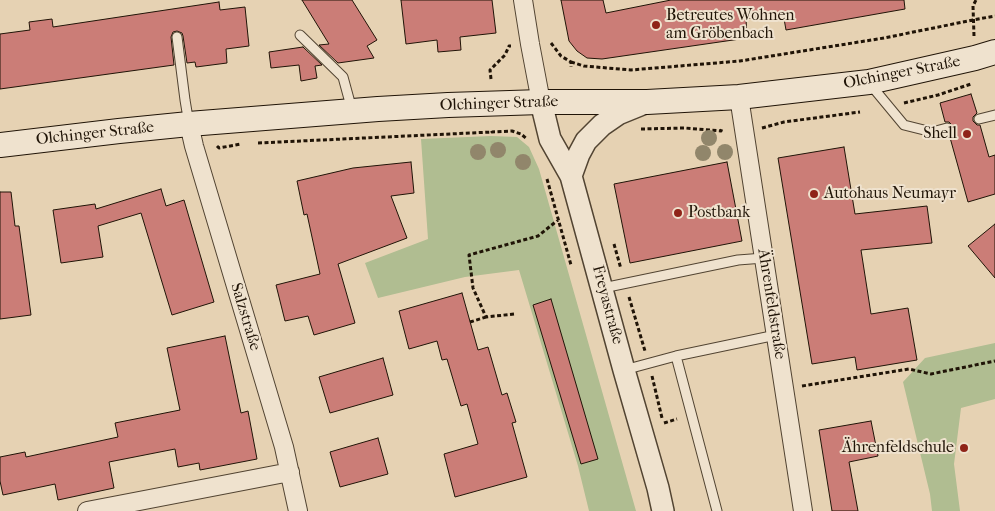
<!DOCTYPE html>
<meta charset="utf-8">
<style>
body{margin:0}
canvas{display:block;background:#e6d2b3}
</style>
<canvas width="995" height="511"></canvas>
<script>
const c = document.querySelector('canvas').getContext('2d');
c.lineJoin = 'round';
function fill(path, color) {
  c.fillStyle = color;
  c.fill(path, 'evenodd');
}
function shape(rows) {
  const path = new Path2D();
  for (const r of rows) {
    path.moveTo(r[0], r[1]);
    for (let i = 2; i < r.length; i += 2) path.lineTo(r[i], r[i + 1]);
  }
  return path;
}
function stroke(path, color, width, dash) {
  c.strokeStyle = color;
  c.lineWidth = width;
  c.lineCap = dash ? 'butt' : 'round';
  c.setLineDash(dash || []);
  c.stroke(path);
}
function label(font, color, halo, rows, align = 'center') {
  c.font = font + ' "IM FELL French Canon",serif';
  c.lineWidth = 4;
  c.setLineDash([]);
  c.textBaseline = 'middle';
  c.strokeStyle = halo;
  c.fillStyle = color;
  for (const [text, x, y, turn = 0] of rows) {
    c.save();
    c.translate(x, y);
    c.rotate((+turn || 0) * Math.PI / 180);
    c.textAlign = isNaN(turn) ? turn : align;
    if (halo) c.strokeText(text, 0, 0);
    c.fillText(text, 0, 0);
    c.restore();
  }
}
const green = shape([
 [491,136,517,137,529,147,539,169,636,511,589,511,578,466,519,270,465,277,378,298,365,263,428,239,421,139],
 [995,343,995,399,961,408,954,464,960,511,932,511,930,494,903,382,925,358]
]);
const building = shape([
 [302,0,352,0,377,40,367,46,374,58,338,63,319,45,329,44,302,0],
 [401,0,492,0,496,33,460,37,461,50,438,52,437,40,406,44,401,0],
 [561,0,603,0,606,13,671,0,904,0,905,9,786,30,783,13,746,19,747,38,602,59,587,58,577,51,569,41,561,0],
 [219,2,220,10,245,7,249,46,226,49,227,63,196,67,195,62,187,63,183,36,182,33,177,31,173,32,171,37,174,65,0,89,0,34,30,30,29,22,52,19,53,27,219,2],
 [303,47,322,65,315,66,317,78,301,81,299,65,271,68,269,52,303,47],
 [971,94,977,113,973,117,973,121,977,125,980,125,989,157,995,155,995,194,968,202,949,134,953,130,953,126,949,122,945,122,940,103,971,94],
 [844,147,855,214,927,206,932,243,861,250,871,314,908,308,917,360,857,370,855,357,812,364,778,158,844,147],
 [411,162,414,193,391,196,407,238,338,264,355,323,314,335,308,316,285,321,276,285,320,274,307,214,304,215,297,181,353,168,411,162],
 [727,162,742,241,630,263,614,184,727,162],
 [161,189,166,206,184,200,214,302,172,315,141,213,98,226,103,257,61,263,53,210,95,204,96,209,161,189],
 [0,192,11,192,15,226,19,226,31,315,0,319,0,192],
 [995,224,995,278,968,246,995,224],
 [462,293,478,350,488,347,502,395,507,393,516,422,512,423,527,477,455,497,444,454,478,444,467,404,461,406,447,359,442,360,437,341,409,349,399,311,462,293],
 [551,299,598,459,581,464,533,305,551,299],
 [225,336,241,413,248,411,257,459,200,470,199,463,178,467,175,449,109,462,114,488,58,500,55,484,3,495,0,481,0,457,25,452,26,457,118,437,115,423,180,410,167,348,225,336],
 [383,358,393,395,330,413,319,377,383,358],
 [871,421,878,456,849,462,858,511,832,511,819,430,871,421],
 [378,438,388,474,340,487,330,452,378,438]
]);
const path = shape([
 [974,36,973,6,976,0],
 [551,43,561,56,571,62,571,67],
 [571,62,584,66,631,70,740,61,884,38,973,20,995,16],
 [491,79,490,70,505,55,509,46,511,46],
 [904,103,938,95,971,84],
 [762,128,784,122,860,112],
 [641,129,685,128,721,131,722,128],
 [492,131,492,132,512,131,521,134,527,139],
 [258,143,492,132],
 [217,146,219,148,241,144],
 [547,179,571,265],
 [614,244,621,269],
 [629,297,645,351],
 [514,314,486,317,473,288,469,255,538,236,558,220],
 [470,322,486,317],
 [652,376,662,418],
 [802,386,909,369,931,374,995,361],
 [664,423,677,419]
]);
const service = shape([
 [300,35,343,77,352,110],
 [177,37,185,100,189,124],
 [870,84,904,125,932,132,947,128],
 [979,119,995,115],
 [603,288,738,260,764,258],
 [676,356,717,511],
 [624,370,676,356,776,335]
]);
const minor = shape([
 [523,0,530,44,541,102],
 [739,97,803,511],
 [189,124,194,146,284,447,298,511],
 [87,511,290,472]
]);
const tertiary = shape([
 [541,102,550,139,571,176,624,370,658,488,663,511],
 [571,176,579,154,586,141,602,125,618,114,645,103]
]);
const secondary = shape([
 [0,145,119,131,189,124,378,109,448,105,541,102,647,102,739,97,869,82,975,58,995,52]
]);
const trees = [
 [709,138],
 [498,150],
 [478,152],
 [725,152],
 [703,153],
 [523,162]
];
const markers = [
 [656,25,5,"#8f2418"],
 [967,134,5,"#8f2418"],
 [814,194,5,"#8f2418"],
 [678,213,5,"#8f2418"],
 [964,448,5,"#8f2418"]
];
const poiNames = [
 ["Betreutes Wohnen",666,16],
 ["am Gröbenbach",666,34],
 ["Shell",957,134,"right"],
 ["Autohaus Neumayr",824,194],
 ["Postbank",688,213],
 ["Ährenfeldschule",954,448,"right"]
];
const streetNames = [
 ["Olchinger Straße",902,73,-11],
 ["Olchinger Straße",499,104,-2],
 ["Olchinger Straße",95,134,-6],
 ["Ährenfeldstraße",771,304,81],
 ["Freyastraße",607,305,75],
 ["Salzstraße",245,317,73]
];
fill(green, '#b0bd91');
fill(building, '#cb7d77');
stroke(building, '#201407', 1);
stroke(service, '#524432', 11);
stroke(minor, '#524432', 20);
stroke(tertiary, '#524432', 24);
stroke(secondary, '#201407', 26);
stroke(path, '#201407', 3, [4, 2.5]);
stroke(service, '#efe2ce', 9);
stroke(minor, '#efe2ce', 18);
stroke(tertiary, '#efe2ce', 21);
stroke(secondary, '#efe2ce', 24);
c.fillStyle = '#91866b';
for (const [x, y] of trees) {
  c.beginPath();
  c.arc(x, y, 8, 0, 2 * Math.PI);
  c.fill();
}
for (const [x, y, r, color] of markers) {
  const dot = new Path2D();
  dot.arc(x, y, r, 0, 2 * Math.PI);
  c.fillStyle = color;
  c.fill(dot);
  stroke(dot, '#efe2ce', 2);
}
label('16px', '#201407', '#efe2ce', poiNames, 'left');
label('16px', '#201407', '#efe2ce', streetNames);
</script>
